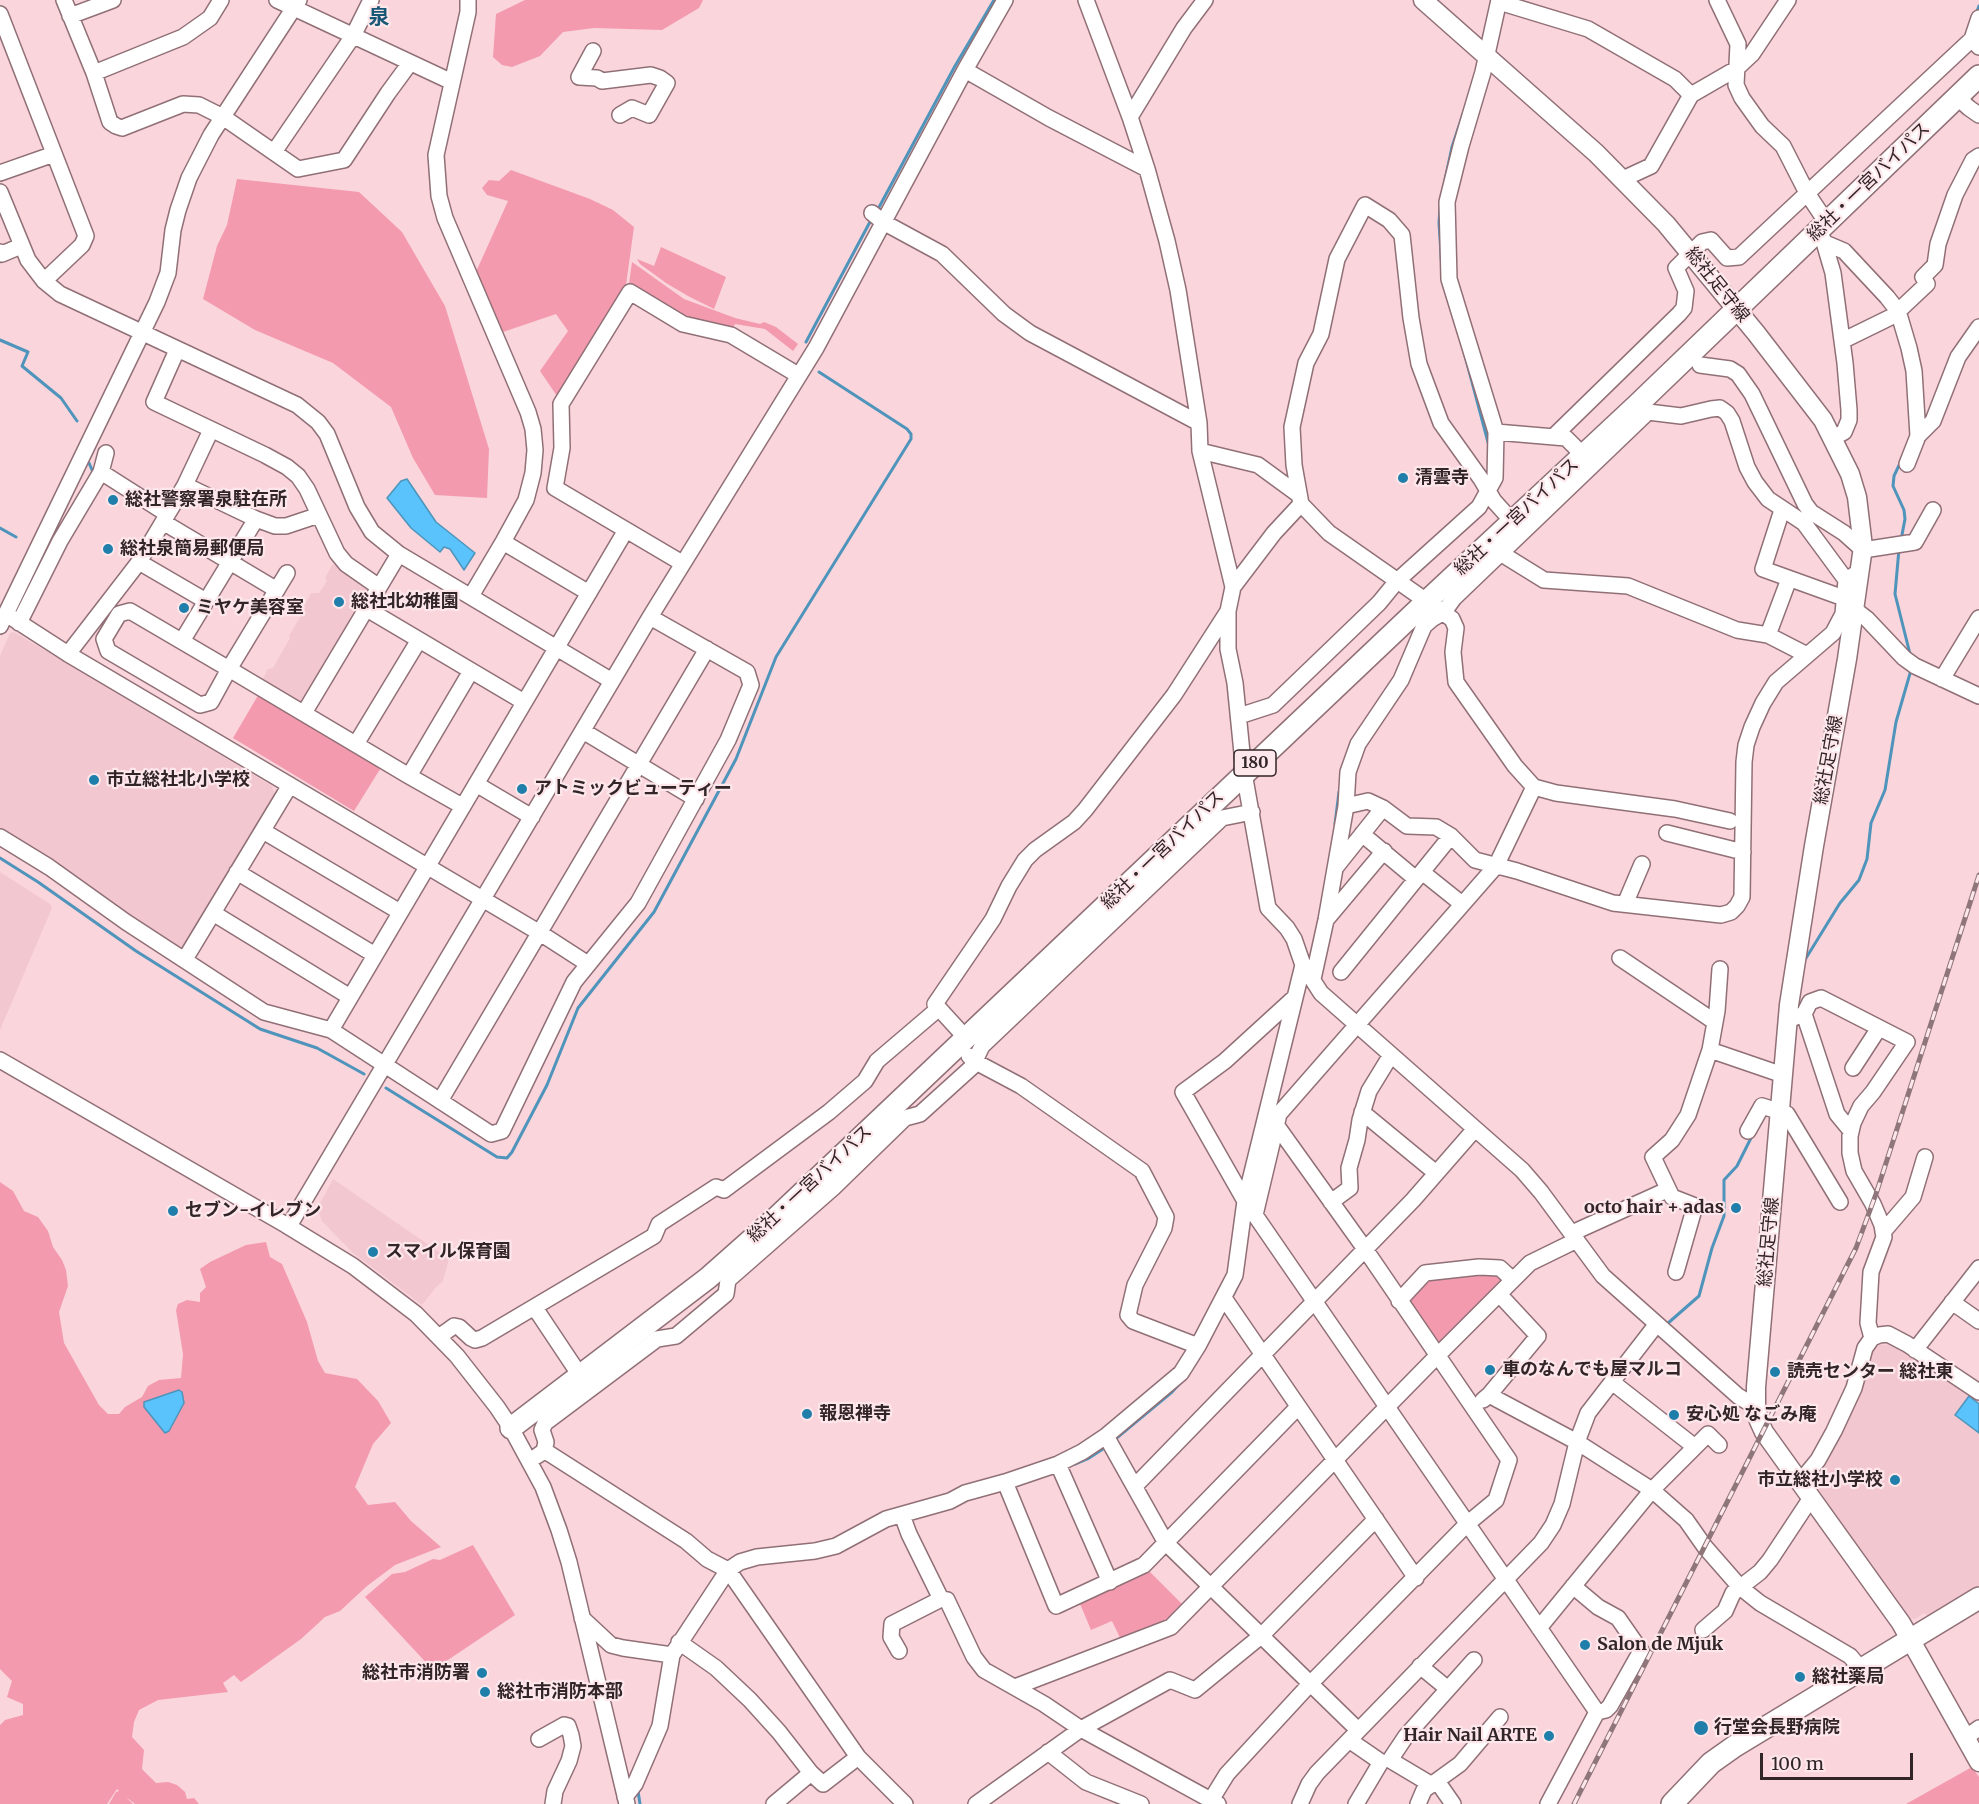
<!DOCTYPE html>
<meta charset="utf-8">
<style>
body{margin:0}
#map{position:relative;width:1979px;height:1804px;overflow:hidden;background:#fad5dc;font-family:Merriweather,serif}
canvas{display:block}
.scale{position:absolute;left:1760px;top:1753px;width:153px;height:27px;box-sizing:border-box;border:3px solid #322527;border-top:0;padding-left:8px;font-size:18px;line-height:21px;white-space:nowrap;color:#322527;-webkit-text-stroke:4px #fde7eb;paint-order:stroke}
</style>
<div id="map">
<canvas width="1979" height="1804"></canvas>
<div class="scale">100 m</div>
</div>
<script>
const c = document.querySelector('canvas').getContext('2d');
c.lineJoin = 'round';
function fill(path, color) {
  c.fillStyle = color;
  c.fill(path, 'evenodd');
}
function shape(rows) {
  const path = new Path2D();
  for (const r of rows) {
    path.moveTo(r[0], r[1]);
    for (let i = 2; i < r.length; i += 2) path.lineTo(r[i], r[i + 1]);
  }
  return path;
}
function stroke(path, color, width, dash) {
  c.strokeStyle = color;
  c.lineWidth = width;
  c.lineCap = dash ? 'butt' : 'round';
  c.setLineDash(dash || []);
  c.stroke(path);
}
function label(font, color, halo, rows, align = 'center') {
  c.font = font + ' Merriweather,"Noto Sans JP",serif';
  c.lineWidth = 4.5;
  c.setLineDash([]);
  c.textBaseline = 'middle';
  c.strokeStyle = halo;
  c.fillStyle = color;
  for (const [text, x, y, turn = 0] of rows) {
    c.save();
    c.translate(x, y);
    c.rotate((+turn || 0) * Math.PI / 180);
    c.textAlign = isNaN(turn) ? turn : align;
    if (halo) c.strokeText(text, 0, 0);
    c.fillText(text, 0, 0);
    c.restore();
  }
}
const built = shape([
 [338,560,368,586,370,591,304,702,298,704,261,682,268,669,273,668,290,638,289,636,305,609,304,606,311,593,319,593,327,581,325,578,332,565,335,565],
 [14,632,272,786,275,795,185,945,177,949,0,833,0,656,10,633],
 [0,872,50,904,52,908,0,1030],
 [333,1179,449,1259,443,1281,437,1286,422,1305,352,1252,322,1221,319,1213,319,1205],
 [1891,1340,1979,1396,1979,1585,1931,1618,1924,1613,1915,1619,1904,1616,1812,1483,1811,1476,1873,1347,1879,1344,1886,1345]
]);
const green = shape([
 [525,0,703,0,699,8,662,30,594,28,563,32,540,56,512,67,502,65,493,57,496,14],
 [511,170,590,199,613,210,634,227,626,285,557,396,540,371,568,331,556,314,500,333,475,274,508,201,487,195,482,188,489,180,499,181],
 [237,179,359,192,402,232,445,306,489,449,487,498,435,495,413,458,391,407,333,363,255,330,203,299,217,246,227,225],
 [661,247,726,277,714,309,688,296,666,283,640,264,637,259,654,266],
 [632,262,684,299,735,318,760,324,764,322,776,327,798,344,793,351,765,329,735,324,732,330,685,318,629,284],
 [260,692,382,766,354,811,233,738],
 [0,1182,13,1191,24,1211,38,1217,48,1231,53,1247,62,1260,66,1270,68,1286,59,1312,64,1343,99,1405,108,1414,119,1414,125,1407,142,1397,148,1386,159,1380,181,1378,183,1354,176,1310,178,1304,187,1300,200,1302,200,1293,206,1287,200,1269,210,1262,246,1245,266,1242,270,1257,282,1264,307,1322,318,1361,325,1373,357,1379,378,1401,391,1423,373,1444,355,1487,368,1505,395,1502,411,1521,441,1547,395,1565,367,1586,340,1611,325,1617,301,1639,241,1682,234,1675,223,1683,228,1692,158,1700,139,1710,134,1722,132,1737,144,1750,142,1769,156,1783,168,1782,177,1785,185,1792,187,1799,194,1798,199,1804,135,1804,126,1797,133,1804,109,1804,116,1792,119,1791,117,1789,107,1804,0,1804,0,1725,5,1720,23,1715,23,1704,7,1697,12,1681,0,1669],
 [1484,1270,1507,1277,1442,1345,1437,1345,1406,1300,1428,1276],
 [473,1545,515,1615,433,1670,365,1597,392,1574,405,1572,433,1559,440,1560],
 [1147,1569,1185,1607,1167,1625,1123,1644,1112,1621,1091,1630,1078,1599],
 [1972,1767,1979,1777,1979,1804,1906,1804]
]);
const water = shape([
 [407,479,436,522,475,553,464,570,450,549,444,547,440,552,411,528,387,498,401,481,407,479],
 [179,1390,182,1392,184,1403,169,1431,165,1433,144,1407,144,1402,179,1390],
 [1969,1396,1979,1404,1979,1433,1955,1415,1969,1396]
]);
const stream = shape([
 [1976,14,1979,6],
 [1445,180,1452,147,1463,114],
 [1440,207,1439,223,1442,270],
 [877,211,955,66,994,0],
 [0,340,28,352,22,366,61,398,77,421],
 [806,342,871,220],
 [1463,348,1489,446],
 [89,463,93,472,91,475],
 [0,528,16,537],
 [1901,540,1905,519,1904,510,1893,486,1894,476,1901,461],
 [1899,549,1895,594,1911,658],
 [1335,824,1339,792],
 [0,858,38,882,136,951,260,1029,317,1048,364,1074],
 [1803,963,1840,903,1859,880,1867,859,1871,823,1885,790,1896,722,1911,670],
 [386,1088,497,1157,507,1158,512,1152,547,1085,578,1008,654,912,736,759,776,657,911,439,911,434,907,429,819,372],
 [1233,1295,1241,1279],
 [1667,1324,1699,1296,1712,1248,1724,1216,1724,1180,1737,1166,1752,1136],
 [1113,1441,1172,1392,1185,1378],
 [1075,1464,1089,1458,1106,1447],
 [638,1791,640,1804]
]);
const minor = shape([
 [64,0,94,73,110,122,116,126,122,128,183,104,199,105,223,117,298,169,344,160,388,93,410,63],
 [277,0,452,82],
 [468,0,468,12,436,155,439,196,445,218,528,412,533,429,535,450,533,473,526,500,503,542,471,596],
 [1086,0,1130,117,1147,169,1167,241,1178,290,1199,423,1200,451,1233,587],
 [1717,0,1738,44,1736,85,1742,98,1762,126,1783,146,1807,193,1827,223],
 [1499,2,1588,29,1675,79,1691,95],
 [0,14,86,236,82,245,44,281],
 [70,16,113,0],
 [1979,18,1972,39,1979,47],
 [593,51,579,77,597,78,602,81,651,75,660,78,667,83,649,115,632,108,620,115],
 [965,70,1049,118,1147,169],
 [94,73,183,37,210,18,221,0],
 [1957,97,1969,108,1979,115],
 [1130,117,1184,28,1205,0],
 [274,152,353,36,371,0],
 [0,173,54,154],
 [1623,179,1651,166,1691,95,1736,69,1752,54,1788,0],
 [0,192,28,260,44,281,60,294,297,405,318,422,327,434,357,507,372,532,399,554,612,681],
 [872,213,883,222,942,254,1004,314,1030,333,1199,423],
 [1823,239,1833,273,1845,363,1849,410,1849,420,1844,432,1833,438],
 [1825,243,1844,251,1887,297,1898,311,1909,348,1914,371,1918,436],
 [0,252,2,254,21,246],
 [1842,341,1893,316,1927,284,1923,277,1935,265,1938,244,1955,195,1973,160,1979,156],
 [177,350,154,402,265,455,287,467,298,476,307,489,337,553,346,564,379,587],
 [1700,365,1730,369,1738,374,1752,394,1805,504,1811,512,1844,533,1863,550,1915,542,1933,510],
 [1641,409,1648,412,1681,416,1711,409,1720,408,1727,413,1732,421,1747,467,1755,482,1768,499,1804,523,1846,580],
 [1496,432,1566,438,1583,455],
 [1553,437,1679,314,1684,308,1686,291,1676,268,1702,242,1711,240,1727,258,1739,257,1972,39],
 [1200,451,1258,465,1299,495],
 [1907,464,1918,436,1933,421,1958,357,1979,327],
 [101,472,167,514],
 [185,485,256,519,275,526,286,526,319,515],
 [1301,504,1274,533,1233,587,1228,611,1228,649,1235,683,1244,773,1268,908,1287,928,1294,939,1303,965,1321,993,1522,1170,1541,1192,1603,1276,1738,1396,1756,1407],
 [1782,510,1763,569,1852,601],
 [1512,521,1494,501,1481,479,1441,423,1419,364,1411,318,1402,235,1389,220,1365,205,1337,259,1321,334,1306,363,1292,427,1294,465,1301,504,1329,533,1452,619,1456,628,1453,652,1456,682,1515,766,1534,787,1556,793,1675,809,1730,821],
 [163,522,277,590],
 [503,542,589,593],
 [1496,547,1502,554,1544,580,1628,586,1737,630,1768,635,1807,655],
 [139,562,206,601],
 [682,563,555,488,562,448,561,404,630,292,683,324,731,335,798,375],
 [287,573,229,669,211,702,200,705,108,651,104,639,119,614,130,611,229,669,409,776,462,806],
 [367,609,524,702],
 [1854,609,1867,619,1904,658,1915,666,1979,696],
 [6,614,68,654,540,933,588,964],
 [19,623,60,541,101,472,106,453],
 [0,626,157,302,168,273,173,230,178,210,189,178,211,135,299,0],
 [1768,635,1789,579],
 [182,641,256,519],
 [68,654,139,562,185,485,211,430],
 [1942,679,1979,618],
 [304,713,399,554],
 [1239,716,1273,705,1379,603,1397,581,1479,507,1495,478,1496,432,1449,279,1447,202,1461,146,1483,72,1499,0],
 [583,731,696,799],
 [356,744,419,640],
 [409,776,471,671],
 [476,784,532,817],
 [1346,806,1368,801,1383,808,1407,826,1436,827,1451,836,1475,860,1517,871,1613,903,1721,915,1731,912,1737,906,1742,897,1744,762,1746,745,1752,727,1763,703,1776,682,1833,633,1843,614,1846,580,1859,572],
 [263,831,400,912],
 [1667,833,1743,852],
 [1362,834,1416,879],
 [0,837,49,867,126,922,264,1012,331,1030,491,1134,502,1131,574,982,638,903,728,740,751,685,747,672,650,617],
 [1336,867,1383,808],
 [237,872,375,955],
 [1422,872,1462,904],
 [1625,904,1642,864],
 [213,913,350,997],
 [1326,920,1384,851],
 [1620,958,1715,1022],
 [185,959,290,785],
 [1341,972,1451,836],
 [1313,979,1326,920,1346,806,1348,772,1358,744,1401,680,1424,626,1432,619,1444,612,1454,598,1648,412],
 [1804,1014,1837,1114,1851,1131],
 [1788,1020,1804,1014,1810,1002,1821,998,1907,1042,1873,1092,1861,1106,1853,1123,1850,1136,1850,1153,1854,1171,1873,1204,1882,1225,1884,1237,1871,1272,1868,1323,1872,1338],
 [331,1030,626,530],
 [966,1038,935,1004,993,919,1009,886,1025,860,1035,850,1074,822,1085,810,1174,695,1228,611],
 [1710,1050,1783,1075],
 [969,1056,974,1061,1021,1086,1142,1171,1166,1217,1164,1228,1135,1285,1128,1315,1133,1321,1198,1346],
 [0,1060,286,1225,353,1266,416,1314,457,1356,497,1407,511,1428,543,1487,559,1530,569,1562,627,1804],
 [1853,1068,1879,1028],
 [440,1101,707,649],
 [1362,1112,1436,1173],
 [1748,1131,1762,1106,1787,1114,1840,1202],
 [1245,1201,1183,1092,1225,1061,1294,998],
 [1331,1202,1350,1188,1349,1168,1357,1140,1360,1120,1369,1091,1391,1055],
 [1245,1208,1255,1215,1597,1712],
 [1255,1215,1279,1114,1496,866,1534,787],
 [289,1226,650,617,816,348,965,70,1005,0],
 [1883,1232,1913,1197,1925,1157],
 [1572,1233,1667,1190],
 [1676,1272,1695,1206,1672,1197,1653,1157,1672,1140,1688,1115,1710,1050,1717,1011,1720,969],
 [1224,1298,1416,1578],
 [1399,1301,1425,1273,1479,1267,1500,1268,1513,1280],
 [1952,1302,1979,1321],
 [535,1308,585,1383],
 [440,1336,454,1326,459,1327,471,1338,475,1340,482,1338,654,1236,659,1224,716,1187,724,1190,829,1112,865,1081,877,1061,938,1009],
 [1915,1350,1979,1268],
 [1612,1382,1695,1447],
 [1489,1395,1577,1442,1652,1490,1539,1628],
 [1483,1400,1489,1395,1538,1336,1499,1294],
 [1106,1436,1166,1543,1358,1730],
 [1719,1445,1708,1434,1652,1490,1686,1520,1705,1547,1740,1587,1760,1603,1850,1656,1862,1670],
 [544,1451,546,1442,542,1430,545,1423,657,1339,676,1336,726,1294,728,1280,833,1188,905,1118,920,1114,972,1067,982,1046,1222,818,1252,812],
 [537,1456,544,1451,550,1454,686,1541,707,1559,728,1570,858,1757,905,1804],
 [1058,1464,1110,1582],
 [1005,1482,1056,1606,1144,1565,1298,1407],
 [1800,1482,1818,1460,1834,1431,1854,1388,1865,1348,1872,1338,1879,1335,1888,1334,1907,1344,1979,1392],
 [1135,1486,1413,1200,1475,1129],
 [902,1515,909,1534,941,1599,947,1600,974,1657,984,1670,1044,1704,1081,1729,1218,1804],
 [582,1618,611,1645,623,1648,672,1655],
 [1703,1630,1725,1611,1733,1593,1760,1572,1770,1560,1811,1498],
 [679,1642,716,1668,750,1700,779,1732,811,1773],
 [899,1651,891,1637,892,1624,941,1599],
 [1420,1666,1448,1689],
 [1015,1687,1171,1627,1437,1356,1530,1263,1577,1240],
 [1965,1738,1979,1728],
 [539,1739,564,1725,568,1726,571,1735,573,1746,569,1761,555,1791,553,1804],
 [1349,1740,1381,1762,1356,1804],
 [1048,1752,1086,1782,1141,1804],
 [1437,1781,1453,1804],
 [1432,1785,1390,1760,1406,1736,1474,1660],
 [625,1797,635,1784,660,1726,672,1655,728,1570,740,1562,757,1557,815,1551,836,1546,886,1519,950,1501,965,1493,1005,1482,1058,1464,1082,1452,1106,1436,1181,1373,1198,1346,1235,1275,1245,1201,1303,965],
 [1211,1800,1227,1774,1310,1684,1467,1524,1496,1500,1509,1460,1365,1249,1277,1126],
 [774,1804,811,1773,823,1784,858,1757],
 [976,1804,1081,1729,1170,1680,1195,1690,1261,1636,1376,1519],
 [1300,1804,1309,1784,1317,1773,1541,1543,1553,1525,1562,1504,1577,1442,1588,1413,1656,1325],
 [1418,1804,1424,1790,1460,1764,1500,1717],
 [1548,1804,1597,1712,1606,1710,1610,1706,1641,1651,1618,1618,1598,1607,1573,1586]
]);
const major = shape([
 [1423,0,1596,153,1666,224,1756,333,1823,420,1850,474,1857,497,1863,547,1847,659,1814,846,1789,1005,1756,1387,1756,1407,1759,1421,1764,1432,1901,1623,1979,1762]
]);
const highway = shape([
 [511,1428,708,1278,778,1216,1427,601,1636,406,1979,76],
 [1672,1804,1711,1763,1735,1746,1979,1598]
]);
const rail = shape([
 [1574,1804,1856,1248,1876,1194,1979,875]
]);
const markers = [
 [1403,478,6,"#1f7eaa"],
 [113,500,6,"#1f7eaa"],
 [108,549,6,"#1f7eaa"],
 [339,602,6,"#1f7eaa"],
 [184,608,6,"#1f7eaa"],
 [94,780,6,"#1f7eaa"],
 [522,789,6,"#1f7eaa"],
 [1736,1208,6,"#1f7eaa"],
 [173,1211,6,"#1f7eaa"],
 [373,1252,6,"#1f7eaa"],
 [1490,1370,6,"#1f7eaa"],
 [1775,1372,6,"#1f7eaa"],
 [807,1414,6,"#1f7eaa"],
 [1674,1415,6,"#1f7eaa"],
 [1895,1480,6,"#1f7eaa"],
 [1585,1645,6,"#1f7eaa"],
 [482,1673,6,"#1f7eaa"],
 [1800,1677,6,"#1f7eaa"],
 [485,1692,6,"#1f7eaa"],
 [1701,1728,8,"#1f7eaa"],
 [1549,1736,6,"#1f7eaa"]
];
const shields = [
 [1255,763,42]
];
const shieldNames = [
 ["180",1255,763]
];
const streetNames = [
 ["総社・一宮バイパス",1869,182,-44],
 ["総社足守線",1717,285,51],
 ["総社・一宮バイパス",1517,517,-43],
 ["総社足守線",1829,760,-80],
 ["総社・一宮バイパス",1163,850,-44],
 ["総社・一宮バイパス",810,1184,-43],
 ["総社足守線",1769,1242,-85]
];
const poiNames = [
 ["清雲寺",1415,478],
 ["総社警察署泉駐在所",125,500],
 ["総社泉簡易郵便局",120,549],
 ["総社北幼稚園",351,602],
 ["ミヤケ美容室",196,608],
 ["市立総社北小学校",106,780],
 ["アトミックビューティー",534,789],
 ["octo hair + adas",1724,1208,"right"],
 ["セブン-イレブン",185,1211],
 ["スマイル保育園",385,1252],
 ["車のなんでも屋マルコ",1502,1370],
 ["読売センター 総社東",1787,1372],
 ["報恩禅寺",819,1414],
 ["安心処 なごみ庵",1686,1415],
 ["市立総社小学校",1883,1480,"right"],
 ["Salon de Mjuk",1597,1645],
 ["総社市消防署",470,1673,"right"],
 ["総社薬局",1812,1677],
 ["総社市消防本部",497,1692],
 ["行堂会長野病院",1714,1728],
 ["Hair Nail ARTE",1537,1736,"right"]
];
const quarterNames = [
 ["泉",379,18]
];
fill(built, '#f2c7d0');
fill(green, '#f39aaf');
fill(water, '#5ac3fb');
stroke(water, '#4e94bb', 1.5);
stroke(stream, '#4e94bb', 3);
stroke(minor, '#907076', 18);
stroke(major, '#907076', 21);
stroke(highway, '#907076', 24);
stroke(minor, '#fff', 15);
stroke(major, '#fff', 18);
stroke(highway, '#fff', 21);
stroke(rail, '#8e767a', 5);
stroke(rail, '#fde7eb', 3, [9]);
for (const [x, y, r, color] of markers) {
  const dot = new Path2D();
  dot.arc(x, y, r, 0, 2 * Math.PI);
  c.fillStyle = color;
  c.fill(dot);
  stroke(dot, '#fde7eb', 2);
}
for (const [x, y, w] of shields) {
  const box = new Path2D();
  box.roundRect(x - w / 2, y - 13, w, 26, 4.5);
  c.fillStyle = '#fde7eb';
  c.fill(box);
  stroke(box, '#322527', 1.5);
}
label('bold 16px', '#322527', null, shieldNames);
label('18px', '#322527', '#fde7eb', streetNames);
label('bold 18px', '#322527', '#fde7eb', poiNames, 'left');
label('bold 21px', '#185776', '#fde7eb', quarterNames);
</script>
